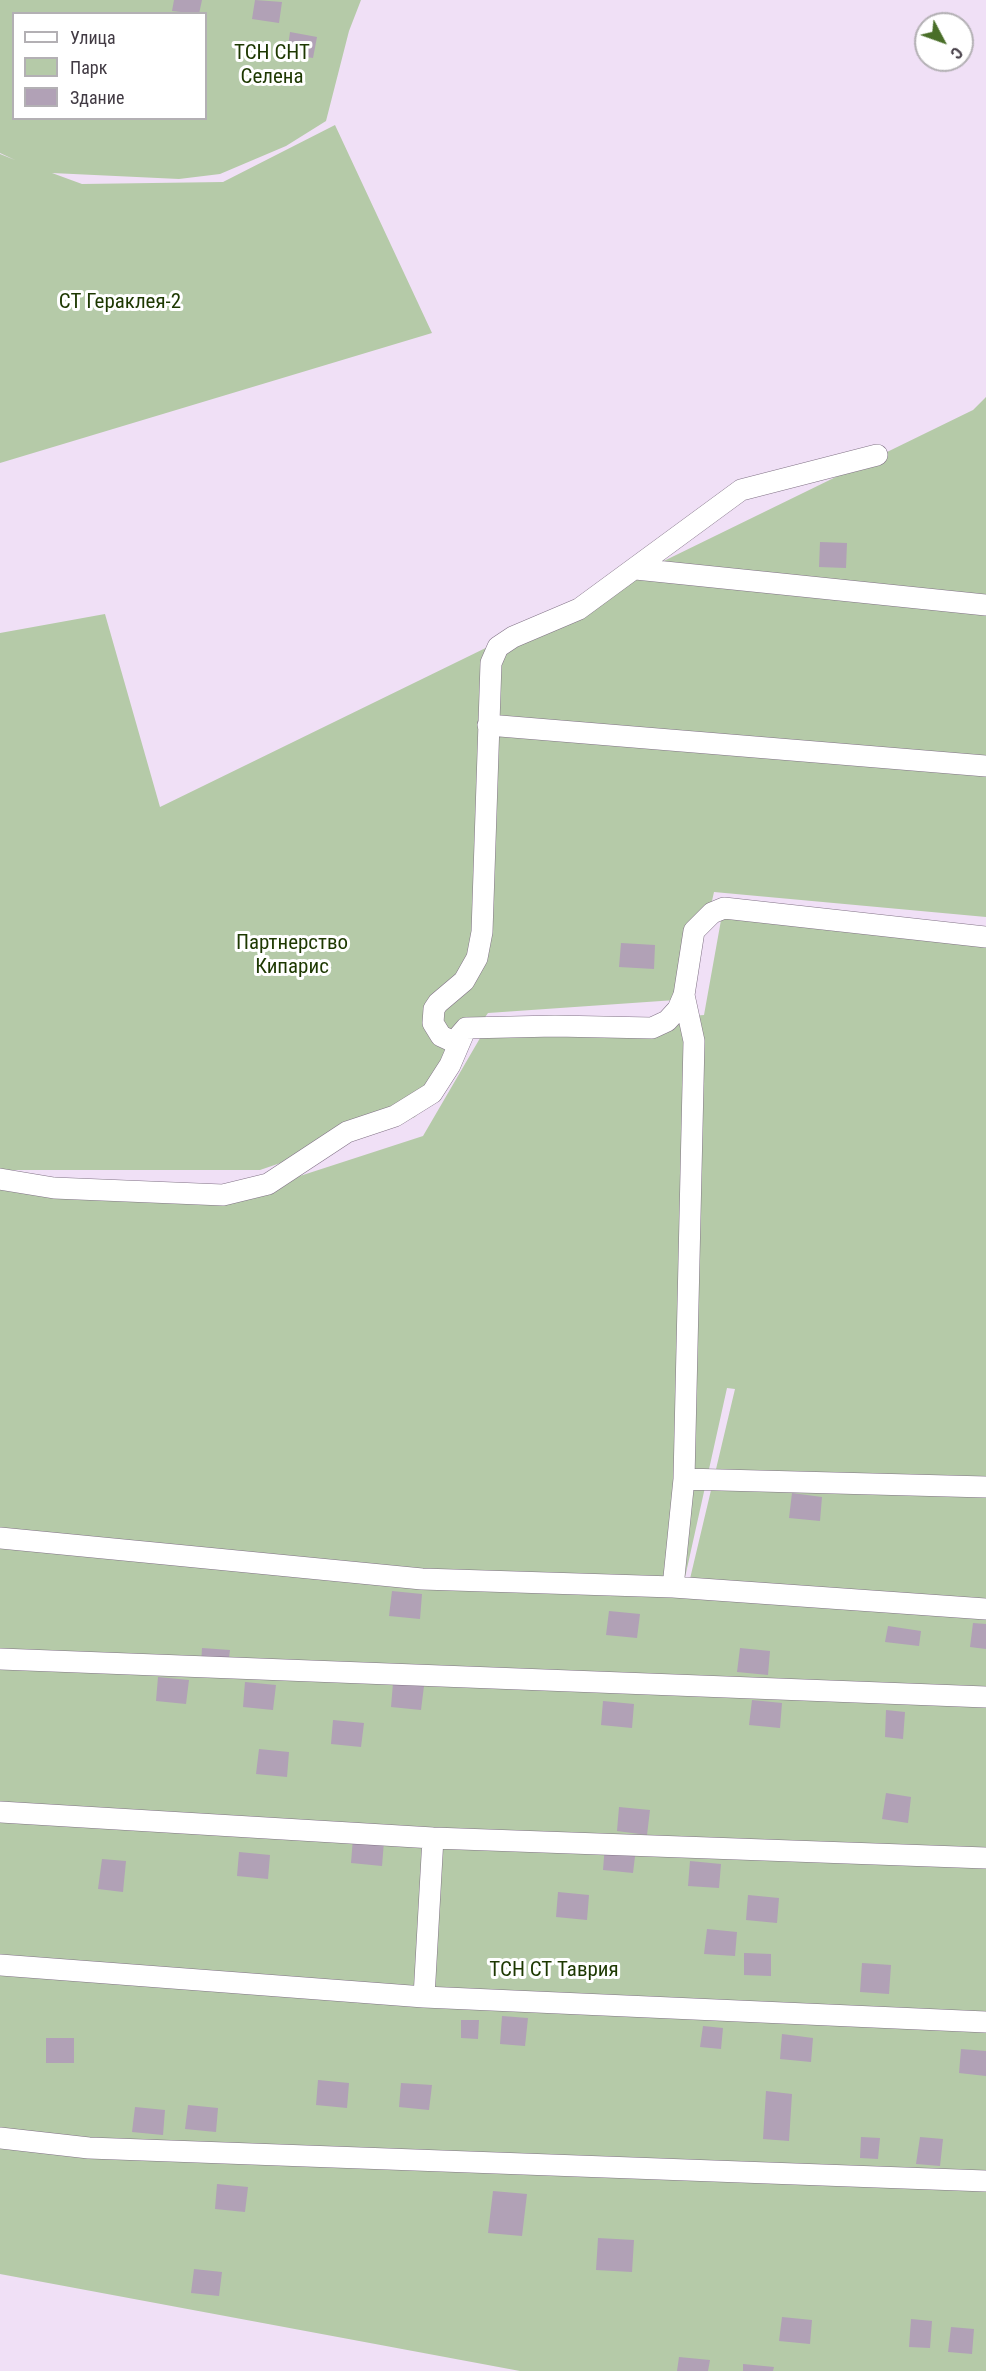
<!DOCTYPE html>
<meta charset="utf-8">
<style>
body{margin:0}
#map{position:relative;width:986px;height:2371px;overflow:hidden;background:#f0e0f6;font-family:"Roboto Condensed",sans-serif}
canvas{display:block}
.legend{position:absolute;left:12px;top:12px;width:195px;height:108px;box-sizing:border-box;background:#fff;border:2px solid #b3b0b4;margin:0;padding:8px 10px;list-style:none;font-size:18px;color:#413a43}
.legend li{display:flex;align-items:center;gap:12px;height:30px}
.legend b{width:30px;border:2px solid #b3b0b4}
.north{position:absolute;left:914px;top:12px;width:60px;height:60px;box-sizing:border-box;background:#fff;border:2px solid #b3b0b4;border-radius:50%;rotate:131deg;font-size:16px;font-weight:700;line-height:24px;text-align:center;color:#413a43}
.north::after{content:'';display:block;margin:auto;width:21px;height:27px;background:#496e28;clip-path:polygon(50% 0,100% 100%,50% 72%,0 100%)}
</style>
<div id="map">
<canvas width="986" height="2371"></canvas>
<ul class="legend">
<li><b style="height:8px;background:#fff"></b>Улица</li>
<li><b style="height:16px;background:#b5caa8"></b>Парк</li>
<li><b style="height:16px;background:#b1a1b6"></b>Здание</li>
</ul>
<div class="north">С</div>
</div>
<script>
const c = document.querySelector('canvas').getContext('2d');
c.lineJoin = 'round';
function fill(path, color) {
  c.fillStyle = color;
  c.fill(path, 'evenodd');
}
function shape(rows) {
  const path = new Path2D();
  for (const r of rows) {
    path.moveTo(r[0], r[1]);
    for (let i = 2; i < r.length; i += 2) path.lineTo(r[i], r[i + 1]);
  }
  return path;
}
function stroke(path, color, width, dash) {
  c.strokeStyle = color;
  c.lineWidth = width;
  c.lineCap = dash ? 'butt' : 'round';
  c.setLineDash(dash || []);
  c.stroke(path);
}
function label(font, color, halo, rows, align = 'center') {
  c.font = font + ' "Roboto Condensed",sans-serif';
  c.lineWidth = 6;
  c.setLineDash([]);
  c.textBaseline = 'middle';
  c.strokeStyle = halo;
  c.fillStyle = color;
  for (const [text, x, y, turn = 0] of rows) {
    c.save();
    c.translate(x, y);
    c.rotate((+turn || 0) * Math.PI / 180);
    c.textAlign = isNaN(turn) ? turn : align;
    if (halo) c.strokeText(text, 0, 0);
    c.fillText(text, 0, 0);
    c.restore();
  }
}
const green = shape([
 [0,0,361,0,349,31,326,121,286,146,220,174,179,179,52,173,82,184,223,182,335,125,432,333,0,463,0,154,15,160,0,153],
 [14,14,206,14,206,118,14,118],
 [986,397,986,917,714,892,690,999,488,1013,415,1117,260,1170,0,1170,0,633,105,614,160,807,973,410],
 [723,909,986,938,986,2371,520,2371,0,2274,0,1182,266,1187,423,1136,483,1033,704,1015],
 [727,1388,735,1389,689,1583,684,1582]
]);
const building = shape([
 [174,0,202,0,199,14,172,11],
 [255,0,282,2,279,23,252,19],
 [290,32,317,37,313,58,287,54],
 [820,542,847,543,846,568,819,567],
 [621,943,655,945,654,969,619,967],
 [792,1493,822,1497,820,1521,789,1518],
 [392,1591,422,1594,420,1619,389,1616],
 [609,1611,640,1614,637,1638,606,1635],
 [973,1623,986,1624,986,1649,970,1647],
 [888,1626,921,1631,919,1646,885,1642],
 [202,1648,230,1650,228,1666,201,1665],
 [740,1648,770,1651,768,1675,737,1672],
 [158,1677,189,1680,186,1704,156,1701],
 [245,1682,276,1685,273,1710,243,1707],
 [393,1683,424,1686,421,1710,391,1707],
 [752,1700,782,1703,780,1728,749,1725],
 [603,1701,634,1704,632,1728,601,1725],
 [886,1710,905,1712,903,1739,885,1737],
 [333,1720,364,1723,361,1747,331,1744],
 [259,1749,289,1752,287,1777,256,1774],
 [886,1793,911,1797,908,1823,882,1819],
 [619,1807,650,1810,647,1835,617,1831],
 [353,1838,384,1841,382,1866,351,1863],
 [605,1845,636,1848,633,1873,603,1870],
 [239,1852,270,1855,268,1879,237,1876],
 [102,1859,126,1861,123,1892,98,1889],
 [690,1861,721,1864,719,1888,688,1886],
 [558,1892,589,1895,587,1920,556,1917],
 [748,1895,779,1898,777,1923,746,1920],
 [707,1929,737,1932,735,1956,704,1954],
 [744,1953,771,1954,771,1976,744,1975],
 [862,1963,891,1965,889,1994,860,1992],
 [502,2016,528,2018,525,2046,500,2044],
 [461,2020,479,2020,478,2039,461,2038],
 [703,2026,723,2028,721,2049,700,2047],
 [782,2034,813,2038,811,2062,780,2059],
 [46,2038,74,2038,74,2063,46,2063],
 [961,2049,986,2051,986,2076,959,2073],
 [318,2080,349,2083,347,2108,316,2105],
 [401,2083,432,2085,429,2110,399,2107],
 [766,2091,792,2094,789,2141,763,2139],
 [188,2105,218,2108,216,2132,185,2129],
 [135,2107,165,2110,163,2135,132,2132],
 [861,2137,880,2138,878,2159,860,2158],
 [920,2137,943,2139,940,2166,916,2164],
 [217,2184,248,2187,245,2212,215,2209],
 [493,2191,527,2194,522,2236,488,2233],
 [598,2238,634,2240,632,2272,596,2270],
 [194,2269,222,2272,219,2296,191,2293],
 [782,2317,812,2320,810,2344,779,2341],
 [911,2319,932,2321,930,2348,909,2347],
 [951,2327,974,2329,972,2354,948,2352],
 [679,2357,710,2360,708,2371,677,2371],
 [743,2364,774,2367,773,2371,743,2371]
]);
const minor = shape([
 [877,455,741,490,579,609,513,637,498,647,491,663,482,932,477,958,464,981,438,1003,434,1009,433,1023,441,1036,454,1042,466,1028,555,1026,652,1028,667,1021,678,1009,684,995,694,931,712,913,724,908,986,937],
 [636,569,986,605],
 [488,725,986,766],
 [0,1179,54,1188,223,1195,268,1184,347,1132,395,1116,432,1093,450,1065,465,1030],
 [684,1479,986,1487],
 [0,1538,422,1579,673,1587,986,1609],
 [673,1587,684,1479,694,1041,684,995],
 [0,1659,986,1697],
 [0,1812,433,1838,986,1858],
 [0,1965,424,1997,986,2022],
 [424,1997,433,1838],
 [0,2138,89,2148,986,2181]
]);
const parkNames = [
 ["ТСН СНТ",272,54],
 ["Селена",272,78],
 ["СТ Гераклея-2",120,303],
 ["Партнерство",292,944],
 ["Кипарис",292,968],
 ["ТСН СТ Таврия",554,1971]
];
fill(green, '#b5caa8');
fill(building, '#b1a1b6');
stroke(minor, '#817286', 22);
stroke(minor, '#fff', 21);
label('21px', '#1d3801', '#fff', parkNames);
</script>
